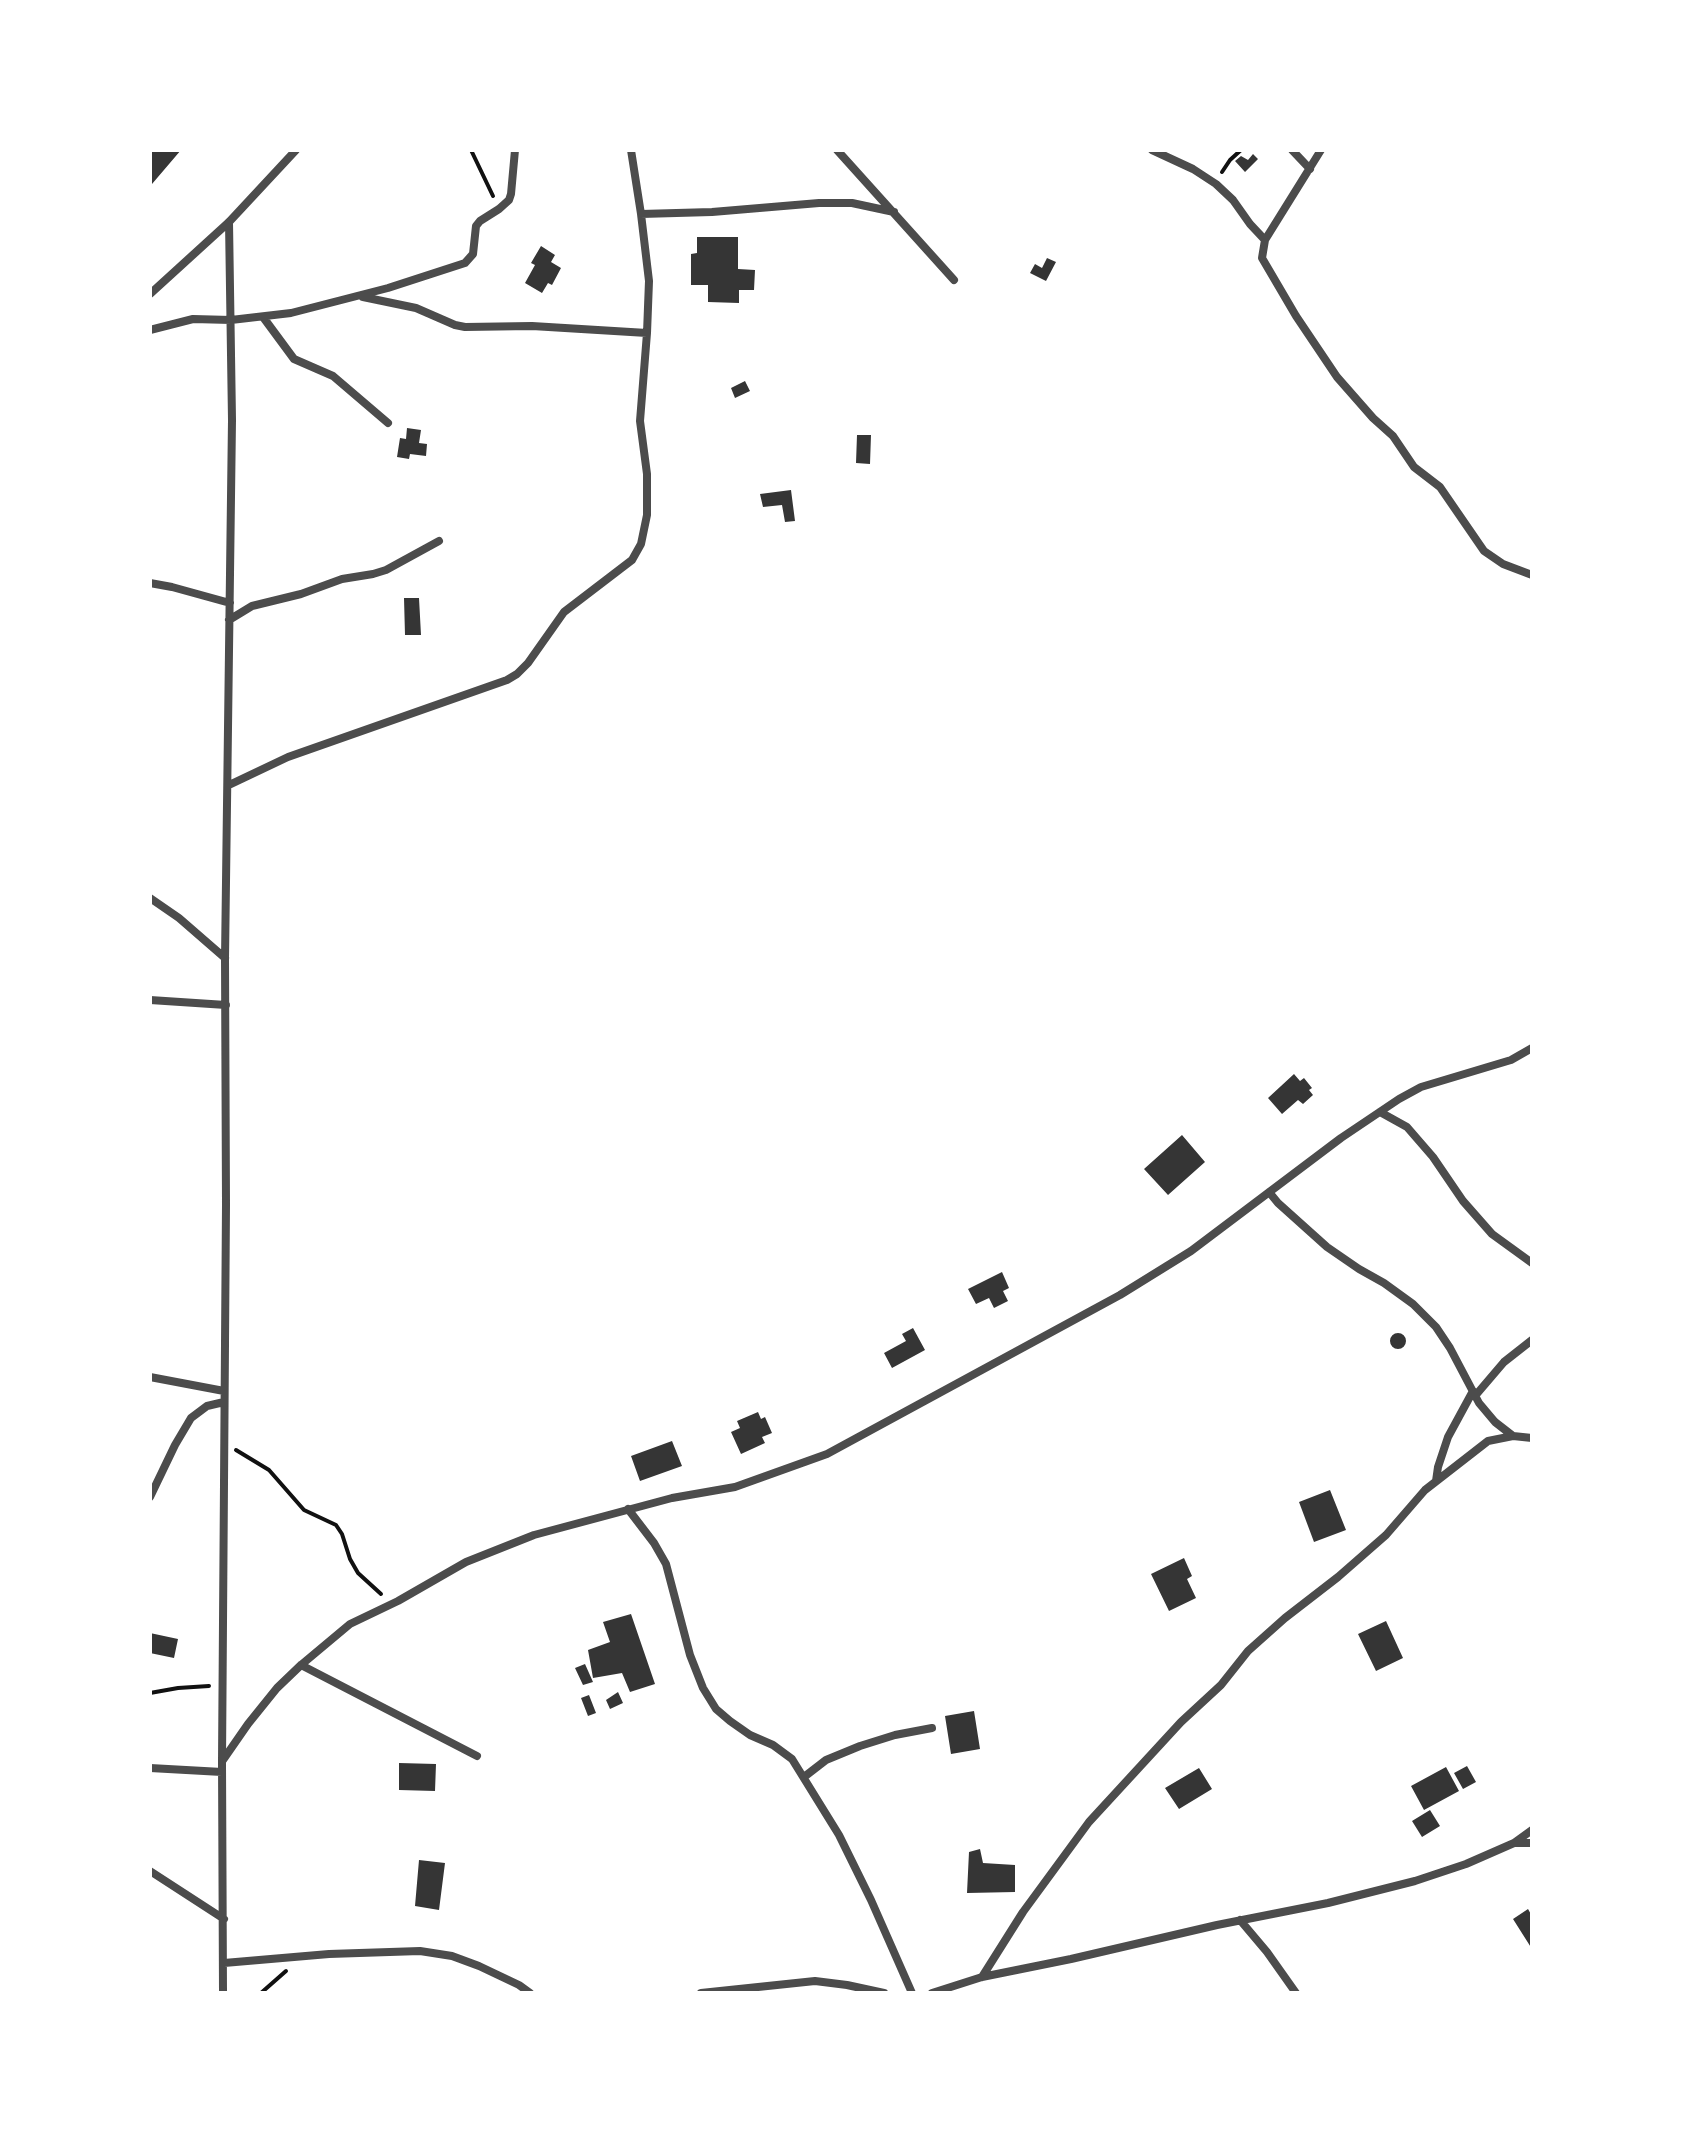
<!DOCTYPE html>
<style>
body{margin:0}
#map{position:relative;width:1682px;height:2143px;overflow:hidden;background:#fff;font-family:"DejaVu Sans",sans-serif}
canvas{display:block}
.frame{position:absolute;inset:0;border:152px solid #fff;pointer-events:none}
</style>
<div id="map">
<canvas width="1682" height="2143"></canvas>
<div class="frame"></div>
</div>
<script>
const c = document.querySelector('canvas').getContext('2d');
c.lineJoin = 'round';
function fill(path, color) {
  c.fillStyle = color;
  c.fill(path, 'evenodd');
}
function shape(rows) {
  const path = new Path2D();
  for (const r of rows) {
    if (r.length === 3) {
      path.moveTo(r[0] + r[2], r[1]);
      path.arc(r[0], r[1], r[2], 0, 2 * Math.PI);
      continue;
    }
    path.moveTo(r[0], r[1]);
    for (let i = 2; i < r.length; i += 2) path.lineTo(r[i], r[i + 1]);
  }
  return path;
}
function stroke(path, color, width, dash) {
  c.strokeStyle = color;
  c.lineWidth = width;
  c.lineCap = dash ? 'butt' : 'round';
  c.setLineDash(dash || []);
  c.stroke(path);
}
const building = shape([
 [150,150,181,150,152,184,150,182],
 [1253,154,1258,159,1245,172,1235,161,1241,156,1248,160],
 [697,237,738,237,738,269,755,270,754,290,739,290,739,303,708,302,708,285,691,285,691,254,697,253],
 [541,246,555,255,551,262,561,268,552,285,548,283,542,293,525,283,535,265,531,263],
 [1047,258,1056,262,1046,281,1030,273,1035,264,1042,268],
 [745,381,750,391,735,398,731,388],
 [407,428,421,430,419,443,427,444,426,456,410,454,409,459,397,457,400,438,406,439],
 [857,435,871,435,870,464,856,463],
 [791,490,795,521,785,522,782,505,763,507,760,494],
 [404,598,419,598,421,635,405,635],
 [1294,1074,1300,1081,1304,1078,1312,1088,1309,1090,1313,1095,1303,1104,1298,1100,1282,1114,1268,1098],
 [1182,1135,1205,1162,1168,1195,1144,1169],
 [1002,1272,1009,1288,1003,1291,1008,1301,994,1308,989,1298,976,1304,968,1289],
 [913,1328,925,1350,892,1368,884,1353,906,1341,902,1334],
 [1398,1341,8],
 [758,1412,761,1419,765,1417,772,1433,762,1437,765,1443,741,1454,731,1432,740,1428,737,1421],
 [672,1441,682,1466,640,1481,631,1456],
 [1330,1490,1346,1530,1314,1542,1299,1502],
 [1184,1558,1192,1576,1187,1579,1196,1598,1169,1611,1151,1574],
 [631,1614,655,1684,630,1692,622,1673,593,1678,588,1650,610,1642,603,1622],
 [1386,1621,1403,1658,1376,1671,1358,1634],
 [150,1633,178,1639,174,1658,150,1653],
 [585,1664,593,1682,583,1685,575,1668],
 [618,1692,623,1703,610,1709,606,1700],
 [589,1695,596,1713,588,1716,581,1698],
 [974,1711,980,1749,951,1754,945,1716],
 [399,1763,436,1764,435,1791,399,1790],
 [1467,1766,1476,1782,1463,1789,1454,1773],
 [1446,1767,1459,1791,1424,1810,1411,1786],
 [1199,1768,1212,1789,1179,1809,1165,1788],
 [1430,1810,1440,1826,1422,1837,1412,1821],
 [980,1849,983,1863,1015,1865,1015,1892,967,1893,969,1852],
 [419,1860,445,1863,439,1910,415,1906],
 [1528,1909,1532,1916,1532,1949,1513,1919]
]);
const path = shape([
 [471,150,493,196],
 [1222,172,1230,160,1241,150],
 [236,1450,269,1470,304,1510,336,1525,342,1534,350,1559,358,1573,381,1594],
 [150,1693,178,1688,209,1686],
 [261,1993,286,1971]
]);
const minor = shape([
 [837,150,954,280],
 [1152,150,1193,169,1216,184,1233,200,1250,224,1265,240],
 [1292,150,1310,169],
 [1321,150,1265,240,1262,258,1296,316,1337,377,1373,418,1393,436,1414,467,1440,487,1484,551,1503,564,1532,575],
 [641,214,712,212,819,203,852,203,894,212],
 [150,294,229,222,296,150],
 [363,297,416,308,455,325,465,327,532,326,647,333],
 [263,317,294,359,333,376,388,423],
 [150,330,193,319,231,320,291,313,388,288,465,263,473,254,476,226,480,221,499,209,509,200,511,194,515,150],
 [150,583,172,587,230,603],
 [229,620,252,606,301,594,342,579,373,574,386,570,439,541],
 [229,785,288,757,507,680,517,674,528,663,564,612,632,560,641,544,647,515,647,474,640,421,647,333,649,281,641,214,631,150],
 [150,898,179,918,225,958],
 [150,1000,226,1005],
 [1380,1112,1407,1127,1433,1157,1463,1201,1492,1234,1532,1263],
 [1269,1192,1278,1203,1327,1247,1359,1269,1384,1283,1413,1304,1436,1327,1450,1348,1479,1403,1495,1422,1513,1436],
 [150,1377,224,1391],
 [1475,1396,1504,1362,1532,1340],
 [1436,1481,1438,1467,1448,1437,1473,1391],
 [150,1497,175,1445,191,1418,207,1406,224,1402],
 [628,1509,654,1543,666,1564,690,1655,703,1688,716,1709,730,1721,750,1735,773,1745,792,1759,839,1835,871,1900,912,1993],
 [301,1665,477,1756],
 [223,1760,248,1724,277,1688,301,1665,350,1624,398,1601,466,1562,534,1535,672,1498,735,1487,827,1454,1120,1295,1191,1251,1341,1138,1399,1099,1421,1087,1511,1060,1532,1048],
 [150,1768,222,1772],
 [804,1777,826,1760,860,1746,895,1735,932,1728],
 [1514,1843,1532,1843],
 [150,1871,224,1919],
 [1240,1920,1267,1952,1296,1993],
 [224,1963,329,1954,420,1951,452,1956,479,1966,519,1985,530,1993],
 [982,1977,1023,1912,1089,1822,1181,1722,1221,1685,1248,1651,1285,1618,1338,1577,1386,1535,1425,1490,1488,1441,1513,1436,1532,1438],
 [223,1993,222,1761,226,1205,225,958,232,420,229,222],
 [701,1993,815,1981,847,1985,884,1993],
 [932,1993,982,1977,1071,1959,1217,1925,1328,1903,1415,1881,1466,1864,1514,1843,1532,1830]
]);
fill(building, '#353535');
stroke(path, '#111', 4);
stroke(minor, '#4c4c4c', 8);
</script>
